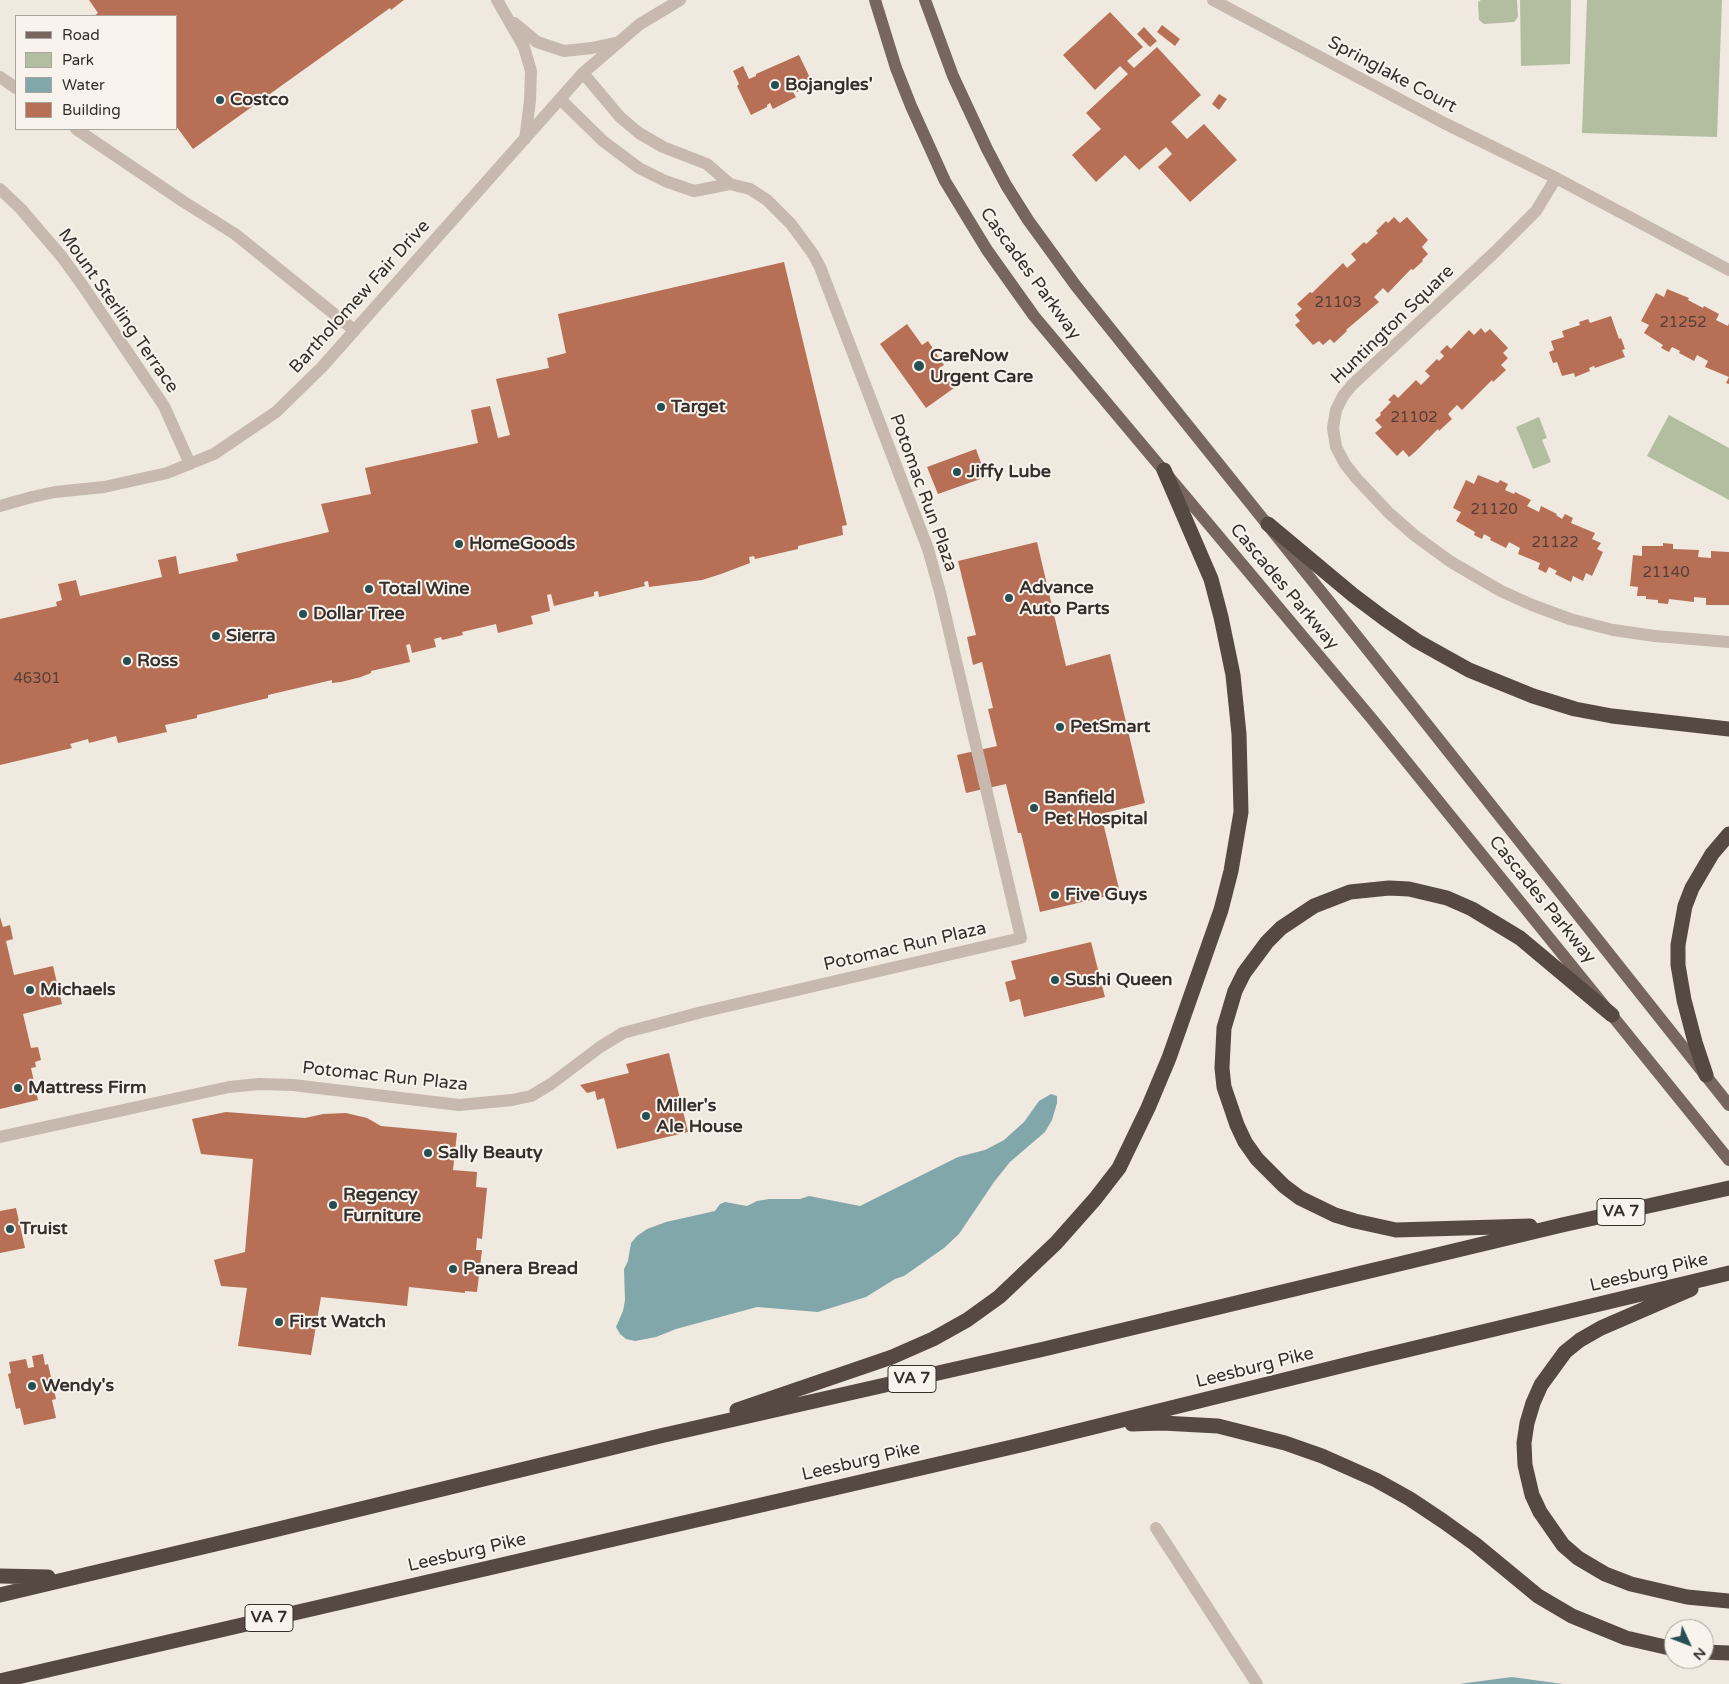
<!DOCTYPE html>
<style>
body{margin:0}
#map{position:relative;width:1729px;height:1684px;overflow:hidden;background:#f0e9e0;font-family:"Varela Round",sans-serif}
canvas{display:block}
.legend{position:absolute;left:15px;top:15px;width:162px;height:115px;box-sizing:border-box;background:#f8f3ec;border:1px solid #aaa49f;margin:0;padding:6px 9px;list-style:none;font-size:15px;color:#362e2b}
.legend li{display:flex;align-items:center;gap:10px;height:25px}
.legend b{width:25px;border:1px solid #aaa49f}
.north{position:absolute;left:1664px;top:1619px;width:50px;height:50px;box-sizing:border-box;background:#f8f3ec;border:1px solid #aaa49f;border-radius:50%;rotate:133deg;font-size:14px;font-weight:700;line-height:20px;text-align:center;color:#362e2b}
.north::after{content:'';display:block;margin:auto;width:18px;height:22px;background:#254f53;clip-path:polygon(50% 0,100% 100%,50% 72%,0 100%)}
</style>
<div id="map">
<canvas width="1729" height="1684"></canvas>
<ul class="legend">
<li><b style="height:6px;background:#76665e"></b>Road</li>
<li><b style="height:14px;background:#b3bea1"></b>Park</li>
<li><b style="height:14px;background:#82a7aa"></b>Water</li>
<li><b style="height:14px;background:#b77056"></b>Building</li>
</ul>
<div class="north">N</div>
</div>
<script>
const c = document.querySelector('canvas').getContext('2d');
c.lineJoin = 'round';
function fill(path, color) {
  c.fillStyle = color;
  c.fill(path, 'evenodd');
}
function shape(rows) {
  const path = new Path2D();
  for (const r of rows) {
    path.moveTo(r[0], r[1]);
    for (let i = 2; i < r.length; i += 2) path.lineTo(r[i], r[i + 1]);
  }
  return path;
}
function stroke(path, color, width, dash) {
  c.strokeStyle = color;
  c.lineWidth = width;
  c.lineCap = dash ? 'butt' : 'round';
  c.setLineDash(dash || []);
  c.stroke(path);
}
function label(font, color, halo, rows, align = 'center') {
  c.font = font + ' "Varela Round",sans-serif';
  c.lineWidth = 4;
  c.setLineDash([]);
  c.textBaseline = 'middle';
  c.strokeStyle = halo;
  c.fillStyle = color;
  for (const [text, x, y, turn = 0] of rows) {
    c.save();
    c.translate(x, y);
    c.rotate((+turn || 0) * Math.PI / 180);
    c.textAlign = isNaN(turn) ? turn : align;
    if (halo) c.strokeText(text, 0, 0);
    c.fillText(text, 0, 0);
    c.restore();
  }
}
const green = shape([
 [1481,0,1517,0,1518,17,1514,22,1484,24,1479,20,1478,2],
 [1520,0,1571,0,1570,64,1521,66],
 [1587,0,1722,0,1717,137,1582,133],
 [1669,415,1729,448,1729,500,1647,456],
 [1539,417,1547,438,1542,440,1551,462,1533,469,1516,427]
]);
const water = shape([
 [1051,1094,1057,1096,1057,1103,1052,1120,1045,1132,1010,1162,994,1182,959,1234,944,1248,904,1276,895,1279,866,1297,818,1312,757,1307,676,1329,656,1337,635,1341,626,1339,620,1334,616,1327,623,1311,625,1300,624,1269,628,1261,631,1243,637,1236,647,1229,666,1222,715,1211,720,1204,725,1202,747,1206,757,1201,769,1199,800,1199,809,1196,860,1206,958,1157,985,1150,1004,1140,1024,1122,1039,1101],
 [1512,1677,1563,1684,1460,1684,1466,1683]
]);
const building = shape([
 [89,0,404,0,391,10,390,8,193,149,176,126,176,16,94,16,98,13],
 [1110,12,1143,47,1127,61,1134,68,1157,47,1201,95,1171,122,1187,139,1204,124,1237,160,1190,202,1158,167,1172,154,1166,147,1139,170,1125,155,1096,182,1072,155,1101,129,1086,113,1128,74,1120,66,1095,90,1063,55],
 [1162,25,1180,39,1175,46,1157,32],
 [1144,27,1157,41,1150,47,1137,34],
 [799,55,813,84,797,92,796,91,793,92,796,97,773,109,770,103,767,105,767,107,751,115,737,86,739,84,733,71,743,66,749,79,756,76,756,74],
 [1219,94,1227,99,1219,110,1212,104],
 [1394,217,1400,223,1407,217,1428,240,1422,247,1428,254,1422,260,1423,261,1413,270,1411,269,1388,293,1383,288,1374,297,1379,302,1346,330,1347,331,1334,343,1330,339,1323,345,1319,341,1313,345,1295,325,1300,321,1295,315,1302,309,1297,304,1310,292,1312,293,1343,263,1347,268,1356,260,1351,254,1364,242,1366,244,1378,233,1376,231,1386,221,1388,223],
 [784,262,847,525,842,526,843,535,798,546,798,549,755,559,754,556,749,557,750,563,721,574,702,580,649,587,648,581,644,582,645,586,599,597,598,591,594,592,594,596,554,606,551,594,547,595,550,611,531,616,533,624,498,633,496,624,462,632,463,635,442,640,441,637,434,639,436,647,412,653,410,644,406,645,410,662,371,671,371,673,361,677,341,682,332,683,332,680,268,695,268,698,197,715,197,718,165,725,167,732,118,743,116,736,89,743,88,739,70,744,72,748,0,765,0,619,57,606,56,602,62,600,58,584,76,580,80,596,162,577,158,560,176,556,179,574,238,561,236,554,329,532,321,504,371,494,365,468,478,443,471,410,490,406,498,438,510,435,496,379,549,368,547,358,566,353,558,314],
 [1667,289,1689,298,1688,300,1703,308,1704,306,1719,314,1716,320,1728,326,1729,323,1729,384,1726,383,1729,377,1705,367,1708,361,1697,355,1694,361,1679,353,1680,351,1672,347,1669,352,1661,348,1663,345,1644,333,1649,325,1641,321,1656,293,1664,297],
 [1611,316,1619,339,1621,338,1625,349,1622,350,1625,357,1595,368,1594,366,1589,368,1590,371,1575,377,1574,373,1562,376,1557,362,1553,363,1549,352,1554,350,1551,341,1564,337,1562,331,1580,325,1579,322,1588,319,1590,323],
 [907,324,922,345,928,341,944,365,939,368,954,388,926,408,880,344],
 [1481,328,1485,333,1490,329,1508,348,1503,353,1508,358,1501,365,1506,370,1493,382,1492,380,1462,410,1457,405,1448,414,1452,419,1439,431,1438,429,1416,451,1409,457,1403,450,1397,456,1375,433,1382,427,1375,420,1381,415,1380,413,1391,402,1388,400,1394,394,1398,398,1416,380,1421,385,1430,376,1425,371,1437,359,1439,361,1444,356,1440,352,1447,345,1451,349,1469,330,1474,335],
 [976,449,986,477,938,494,927,467],
 [1478,475,1498,483,1500,480,1508,484,1505,490,1514,494,1515,492,1531,500,1527,506,1539,512,1541,506,1557,514,1556,515,1562,519,1565,514,1573,518,1571,523,1595,533,1592,539,1601,543,1597,549,1603,552,1592,576,1586,573,1583,581,1573,576,1571,582,1555,574,1557,571,1549,567,1546,573,1538,569,1540,563,1518,554,1520,548,1509,542,1506,548,1490,540,1491,538,1484,534,1482,539,1474,535,1475,532,1456,521,1461,512,1453,508,1466,480,1474,484],
 [1037,542,1066,666,1110,654,1145,803,1101,814,1120,893,1040,912,1021,833,1018,833,1006,784,966,793,957,755,997,746,988,709,993,708,982,662,973,665,967,637,976,635,958,561],
 [1663,543,1673,544,1673,549,1699,550,1698,557,1711,558,1711,551,1729,552,1729,605,1706,605,1706,598,1694,597,1694,602,1669,599,1668,604,1658,603,1658,600,1646,599,1646,596,1637,596,1638,587,1630,586,1633,555,1642,556,1642,546,1663,546],
 [0,917,3,927,10,925,13,939,6,941,14,975,53,966,62,1004,23,1014,31,1048,38,1047,41,1060,35,1062,36,1067,31,1068,38,1100,0,1109],
 [1091,942,1105,997,1024,1017,1020,999,1010,1002,1005,982,1016,979,1011,961],
 [669,1053,688,1132,617,1149,604,1098,597,1100,595,1091,587,1093,580,1085,629,1073,626,1064],
 [226,1112,305,1118,323,1114,346,1113,367,1118,381,1126,457,1133,453,1170,477,1172,476,1187,487,1188,482,1239,477,1238,476,1250,482,1250,477,1292,465,1291,465,1293,409,1287,407,1306,321,1297,311,1355,238,1346,247,1288,221,1286,214,1260,245,1252,253,1159,201,1154,192,1119],
 [16,1208,25,1248,0,1253,0,1211],
 [43,1354,45,1365,48,1364,56,1399,52,1400,56,1418,24,1425,20,1408,16,1409,8,1374,11,1373,9,1362,26,1359,28,1368,34,1367,32,1356]
]);
const minor = shape([
 [497,0,524,47,531,71,530,101,525,139],
 [1213,0,1444,123,1556,178,1729,270],
 [514,23,537,42,564,51,592,48,615,43],
 [0,77,16,88],
 [560,99,603,141,639,168,665,181,694,191,730,184],
 [76,129,184,202,235,234,354,330],
 [1556,178,1536,211,1495,252,1352,385,1343,396,1336,410,1333,428,1336,447,1345,464,1357,479,1389,513,1414,535,1451,562,1501,591,1532,605,1570,619,1613,630,1655,636,1729,642],
 [0,189,21,209,62,257,83,286,164,406,190,464],
 [0,506,32,497,55,492,104,487,167,473,214,454,276,412,322,367,583,73,640,24,680,0],
 [0,1137,229,1087,259,1084,293,1085,459,1105,512,1100,531,1096,551,1084,600,1047,623,1033,702,1012,1021,938,940,592,928,549,820,267,813,254,791,224,767,200,750,189,730,184,707,164,663,147,639,133,620,117,583,73],
 [1156,1528,1257,1684]
]);
const major = shape([
 [875,0,896,68,911,106,945,181,987,250,1034,316,1372,719,1729,1160],
 [925,0,953,76,987,149,1006,185,1028,220,1076,286,1356,635,1729,1105]
]);
const highway = shape([
 [1268,524,1353,595,1385,619,1417,641,1469,670,1533,696,1575,709,1612,716,1729,729],
 [1706,1075,1695,1042,1684,1000,1678,965,1678,945,1685,906,1692,888,1712,854,1729,834],
 [1530,1226,1396,1230,1355,1221,1335,1215,1300,1198,1284,1186,1257,1159,1245,1142,1237,1125,1224,1087,1222,1068,1224,1028,1235,991,1244,973,1267,942,1281,928,1314,906,1350,892,1389,888,1409,889,1447,898,1472,909,1520,938,1612,1015],
 [1691,1289,1601,1328,1580,1340,1565,1352,1541,1385,1533,1403,1527,1423,1524,1443,1525,1465,1532,1495,1540,1512,1563,1545,1578,1558,1605,1574,1631,1584,1687,1597,1729,1601],
 [737,1410,892,1357,933,1339,967,1320,999,1297,1056,1243,1095,1199,1119,1168,1148,1108,1169,1058,1221,910,1231,871,1241,812,1239,734,1233,675,1221,617,1211,579,1164,470],
 [1132,1424,1162,1423,1218,1426,1285,1443,1322,1456,1376,1480,1410,1499,1443,1521,1475,1544,1538,1596,1572,1616,1626,1638,1674,1649],
 [0,1576,48,1577],
 [0,1595,262,1533,660,1436,1044,1349,1562,1225,1729,1188],
 [1704,1652,1729,1653],
 [0,1681,1025,1444,1365,1360,1729,1273]
]);
const markers = [
 [775,85,5,"#254f53"],
 [220,100,5,"#254f53"],
 [919,366,6,"#254f53"],
 [661,407,5,"#254f53"],
 [957,472,5,"#254f53"],
 [459,544,5,"#254f53"],
 [369,589,5,"#254f53"],
 [1009,598,5,"#254f53"],
 [303,614,5,"#254f53"],
 [216,636,5,"#254f53"],
 [127,661,5,"#254f53"],
 [1060,727,5,"#254f53"],
 [1034,808,5,"#254f53"],
 [1055,895,5,"#254f53"],
 [1055,980,5,"#254f53"],
 [30,990,5,"#254f53"],
 [18,1088,5,"#254f53"],
 [646,1116,5,"#254f53"],
 [428,1153,5,"#254f53"],
 [333,1205,5,"#254f53"],
 [10,1229,5,"#254f53"],
 [453,1269,5,"#254f53"],
 [279,1322,5,"#254f53"],
 [32,1386,5,"#254f53"]
];
const numberNames = [
 ["21103",1338,303],
 ["21252",1683,323],
 ["21102",1414,418],
 ["21120",1494,510],
 ["21122",1555,543],
 ["21140",1666,573],
 ["46301",37,679]
];
const shields = [
 [1621,1212,48],
 [912,1379,48],
 [269,1618,48]
];
const shieldNames = [
 ["VA 7",1621,1212],
 ["VA 7",912,1379],
 ["VA 7",269,1618]
];
const streetNames = [
 ["Springlake Court",1392,75,28],
 ["Cascades Parkway",1030,274,54],
 ["Bartholomew Fair Drive",360,297,-48],
 ["Mount Sterling Terrace",118,311,55],
 ["Huntington Square",1393,325,-44],
 ["Potomac Run Plaza",923,493,70],
 ["Cascades Parkway",1284,587,50],
 ["Cascades Parkway",1542,900,51],
 ["Potomac Run Plaza",905,947,-13],
 ["Potomac Run Plaza",385,1077,6],
 ["Leesburg Pike",1649,1273,-13],
 ["Leesburg Pike",1255,1368,-14],
 ["Leesburg Pike",861,1462,-13],
 ["Leesburg Pike",467,1553,-13]
];
const poiNames = [
 ["Bojangles'",785,85],
 ["Costco",230,100],
 ["CareNow",930,356],
 ["Urgent Care",930,377],
 ["Target",671,407],
 ["Jiffy Lube",967,472],
 ["HomeGoods",469,544],
 ["Advance",1019,588],
 ["Auto Parts",1019,609],
 ["Total Wine",379,589],
 ["Dollar Tree",313,614],
 ["Sierra",226,636],
 ["Ross",137,661],
 ["PetSmart",1070,727],
 ["Banfield",1044,798],
 ["Pet Hospital",1044,819],
 ["Five Guys",1065,895],
 ["Sushi Queen",1065,980],
 ["Michaels",40,990],
 ["Mattress Firm",28,1088],
 ["Miller's",656,1106],
 ["Ale House",656,1127],
 ["Sally Beauty",438,1153],
 ["Regency",343,1195],
 ["Furniture",343,1216],
 ["Truist",20,1229],
 ["Panera Bread",463,1269],
 ["First Watch",289,1322],
 ["Wendy's",42,1386]
];
fill(green, '#b3bea1');
fill(water, '#82a7aa');
fill(building, '#b77056');
stroke(minor, '#c7b9ad', 12);
stroke(major, '#76665e', 12);
stroke(highway, '#564943', 15);
for (const [x, y, r, color] of markers) {
  const dot = new Path2D();
  dot.arc(x, y, r, 0, 2 * Math.PI);
  c.fillStyle = color;
  c.fill(dot);
  stroke(dot, '#f8f3ec', 2);
}
label('15px', '#563e36', null, numberNames);
for (const [x, y, w] of shields) {
  const box = new Path2D();
  box.roundRect(x - w / 2, y - 13.5, w, 27, 4);
  c.fillStyle = '#f8f3ec';
  c.fill(box);
  stroke(box, '#362e2b', 1);
}
label('bold 16px', '#362e2b', null, shieldNames);
label('18px', '#362e2b', '#f8f3ec', streetNames);
label('bold 18px', '#362e2b', '#f8f3ec', poiNames, 'left');
</script>
